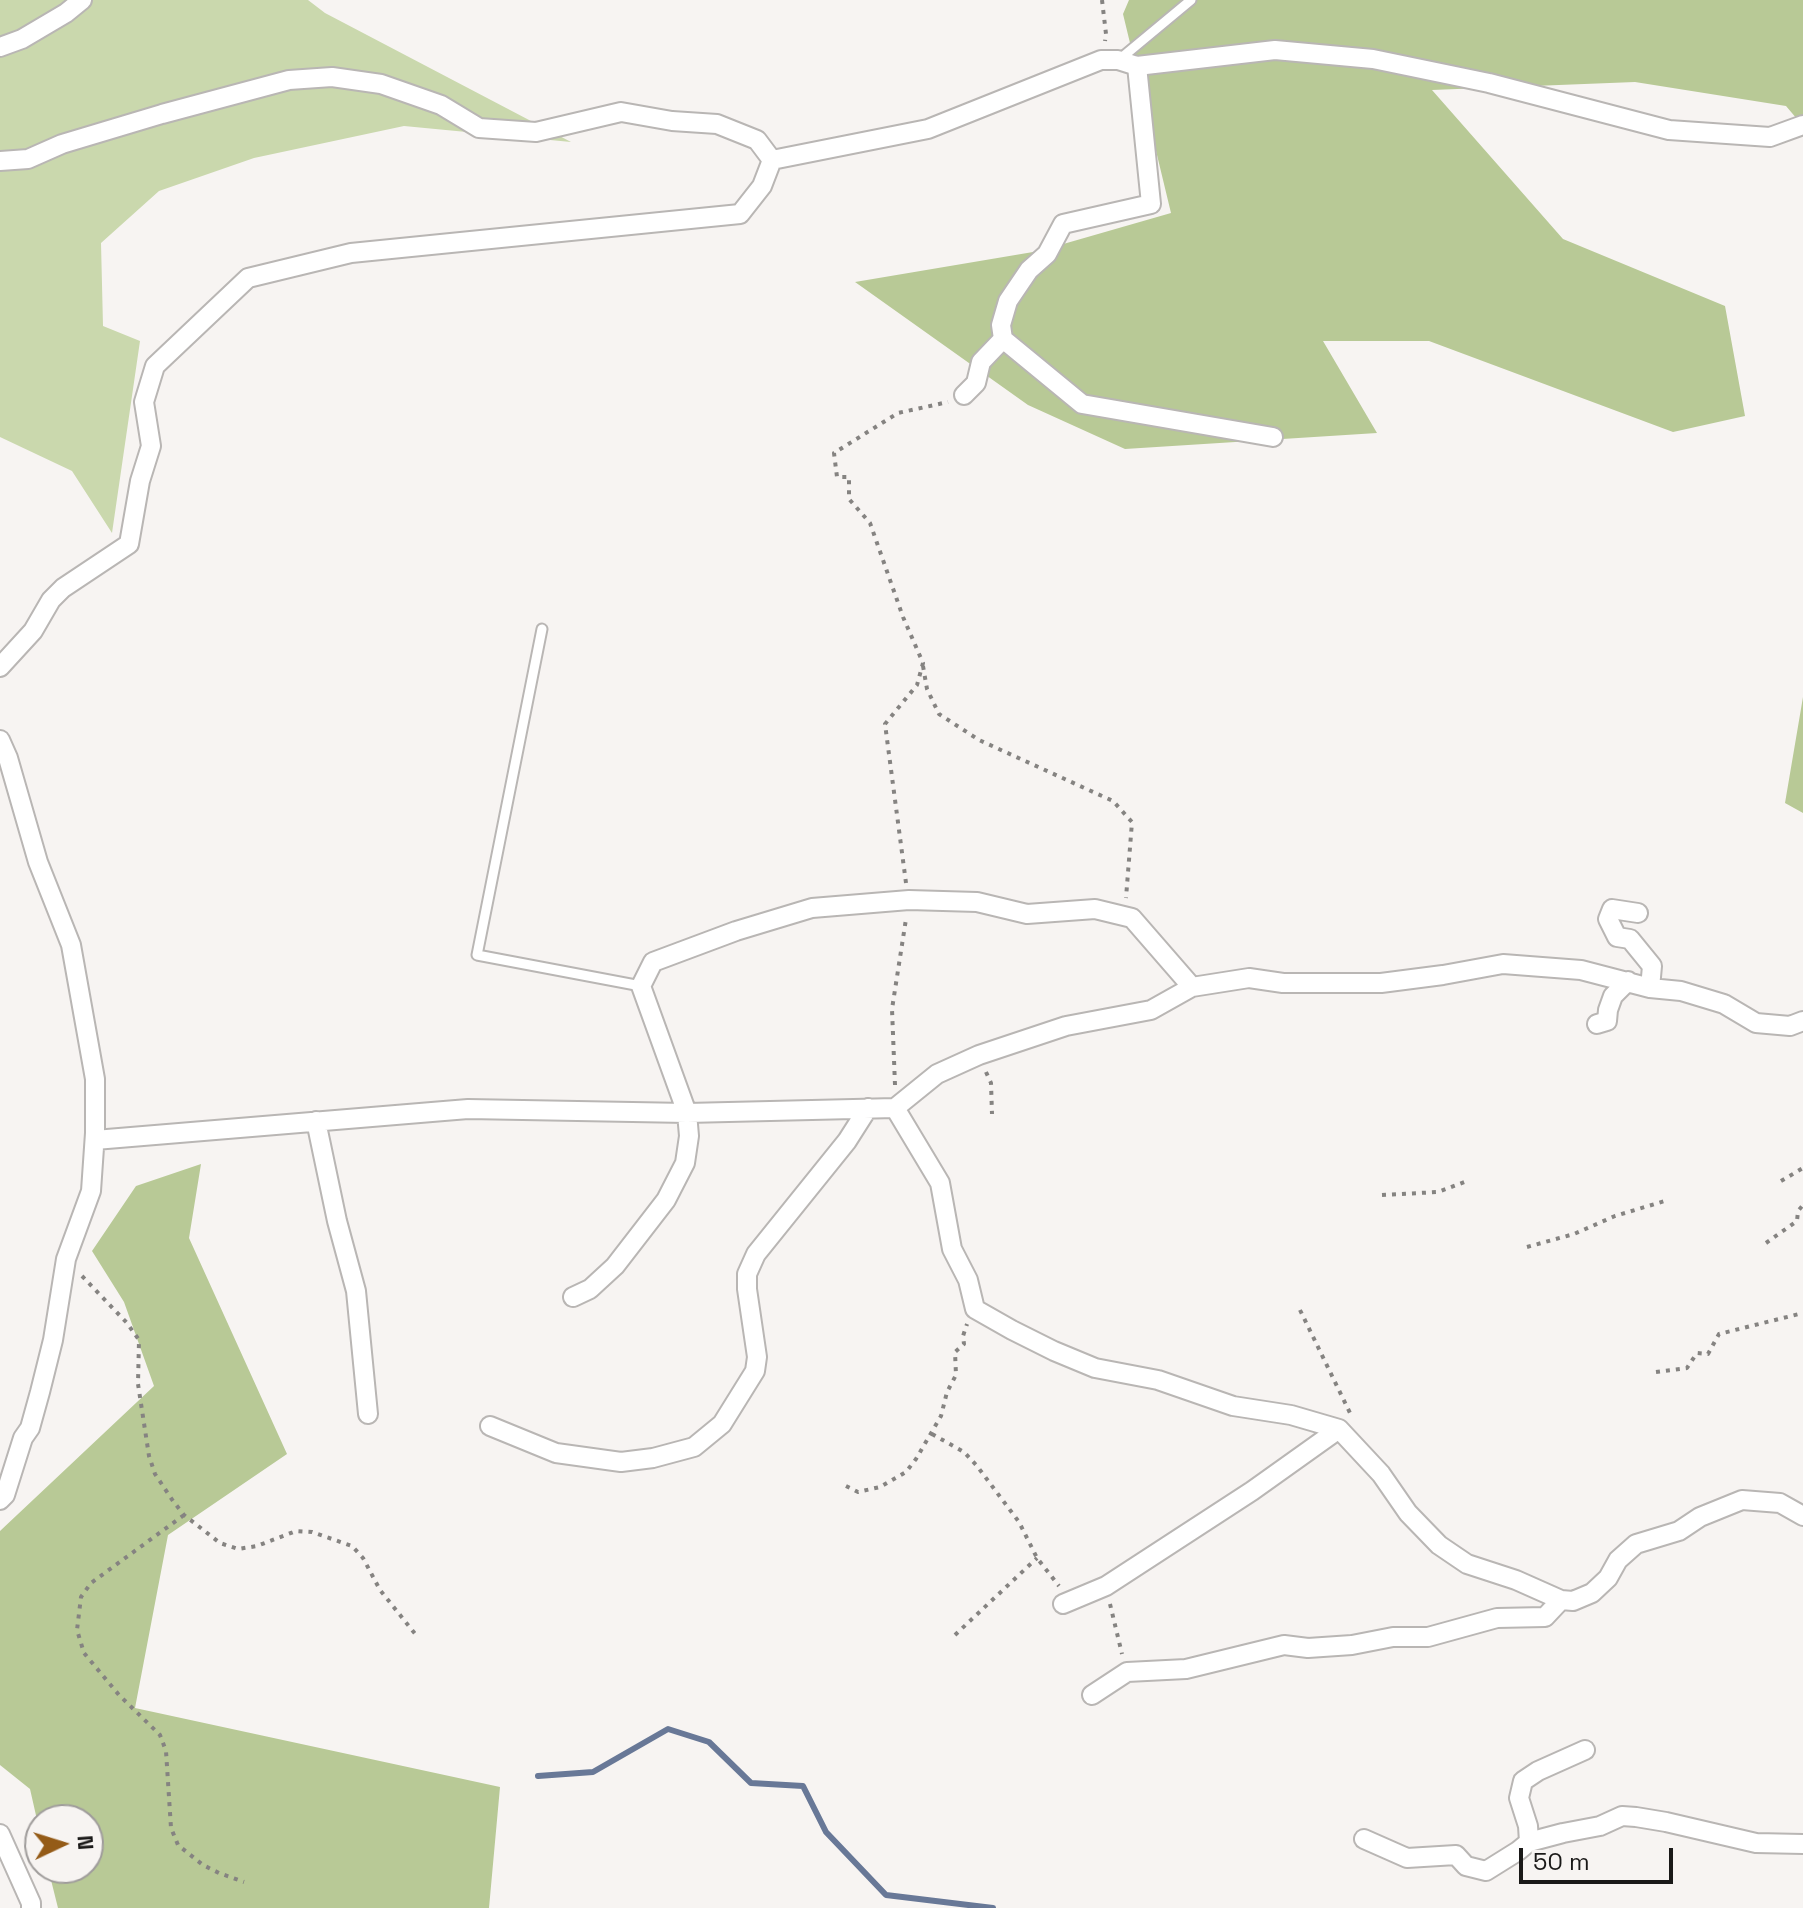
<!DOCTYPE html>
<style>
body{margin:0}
#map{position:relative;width:1803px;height:1908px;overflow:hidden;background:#f7f4f2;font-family:"Space Grotesk",sans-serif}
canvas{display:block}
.north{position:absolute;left:24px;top:1804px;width:80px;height:80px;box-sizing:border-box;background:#f7f4f2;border:2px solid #9f9c9b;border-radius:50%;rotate:86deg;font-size:22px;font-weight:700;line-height:32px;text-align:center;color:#1a1918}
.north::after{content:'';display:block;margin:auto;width:28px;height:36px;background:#945b17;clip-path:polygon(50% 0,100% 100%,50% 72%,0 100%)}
.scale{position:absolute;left:1519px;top:1848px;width:154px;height:36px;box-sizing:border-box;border:4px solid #1a1918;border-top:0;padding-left:10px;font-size:24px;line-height:28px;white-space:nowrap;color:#1a1918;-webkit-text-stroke:6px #f7f4f2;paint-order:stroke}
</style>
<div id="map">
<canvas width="1803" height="1908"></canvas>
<div class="north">N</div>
<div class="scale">50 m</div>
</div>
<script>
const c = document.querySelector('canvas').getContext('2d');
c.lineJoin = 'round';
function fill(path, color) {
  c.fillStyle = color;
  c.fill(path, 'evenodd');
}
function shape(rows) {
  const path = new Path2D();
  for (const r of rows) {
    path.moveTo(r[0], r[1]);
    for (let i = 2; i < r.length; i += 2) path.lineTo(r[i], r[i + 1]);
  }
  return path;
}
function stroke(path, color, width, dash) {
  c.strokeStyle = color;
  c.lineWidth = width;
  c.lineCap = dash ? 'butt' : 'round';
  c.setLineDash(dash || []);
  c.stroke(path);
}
const green = shape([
 [0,0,308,0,325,13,571,142,404,126,254,158,159,191,101,243,103,326,140,341,112,533,72,471,0,437]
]);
const forest = shape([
 [1129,0,1803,0,1803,126,1786,106,1635,82,1432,90,1563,239,1725,306,1745,416,1673,432,1429,341,1323,341,1377,433,1125,449,1028,405,855,282,1039,251,1171,213,1123,14],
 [1803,697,1803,813,1785,803],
 [201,1164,189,1238,287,1454,168,1535,135,1708,500,1787,489,1908,58,1908,48,1868,88,1868,88,1820,40,1820,40,1833,30,1789,0,1765,0,1531,154,1386,124,1302,92,1251,136,1186]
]);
const stream = shape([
 [538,1776,593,1772,668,1729,709,1742,751,1783,803,1786,826,1832,886,1895,993,1908]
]);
const path = shape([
 [1102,0,1106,34,1105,41],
 [923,666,927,689,939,714,979,740,1113,801,1132,822,1126,898],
 [906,883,885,724,917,685,923,663,903,617,870,523,849,499,849,477,837,477,834,453,898,413,948,402],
 [986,1072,991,1083,992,1114],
 [895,1085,892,1009,906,919],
 [1781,1181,1803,1168],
 [1382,1195,1438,1192,1467,1181],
 [1766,1243,1797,1221,1798,1211,1803,1205],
 [1527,1247,1574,1234,1615,1216,1668,1200],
 [82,1276,127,1323,139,1340,138,1384,149,1456,155,1474,173,1501,184,1515,220,1543,238,1549,257,1546,296,1531,312,1532,352,1546,363,1558,380,1590,416,1635],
 [1300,1310,1351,1415],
 [1656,1372,1687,1368,1697,1353,1708,1354,1719,1334,1803,1313],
 [932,1434,964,1452,977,1466,1019,1522,1037,1558,1059,1586],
 [846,1486,858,1492,880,1487,906,1472,916,1459,941,1416,947,1392,956,1375,955,1352,964,1344,963,1336,967,1324],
 [184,1515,91,1583,81,1597,77,1630,84,1653,119,1695,160,1735,166,1751,171,1828,178,1845,203,1865,219,1873,244,1882],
 [1110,1604,1122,1654],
 [955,1635,1037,1558]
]);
const lane = shape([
 [1120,59,1191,0],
 [542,629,477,955,641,986]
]);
const street = shape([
 [0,47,22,39,66,13,82,0],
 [772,160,928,129,1101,60,1118,60,1137,66,1275,50,1373,59,1489,83,1669,130,1770,137,1803,125],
 [0,161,28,159,62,144,162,114,289,80,332,77,381,84,441,105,479,128,536,132,621,112,672,121,717,124,757,140,772,160,762,186,740,214,351,253,248,278,155,366,144,402,151,446,140,481,129,544,63,588,51,600,33,631,0,667],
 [1003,339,1082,404,1273,437],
 [964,395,976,383,981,362,1003,339,1001,325,1008,301,1029,270,1047,254,1063,224,1151,204,1137,66],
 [0,740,8,758,38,862,71,945,95,1079,95,1133,91,1191,66,1259,53,1340,40,1392,30,1428,23,1438,5,1495,0,1500],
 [1638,913,1612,909,1608,919,1617,937,1630,939,1652,966,1650,988],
 [1597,1024,1607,1021,1608,1010,1613,996,1628,981],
 [895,1108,940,1183,952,1249,968,1280,975,1309,1012,1330,1054,1351,1095,1368,1158,1380,1233,1406,1291,1415,1339,1429,1381,1474,1408,1513,1439,1545,1467,1564,1516,1580,1561,1600,1573,1601,1592,1593,1608,1578,1618,1560,1636,1544,1679,1531,1700,1517,1742,1500,1780,1503,1803,1516],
 [316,1121,337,1221,356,1291,368,1414],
 [95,1140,468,1109,687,1113,641,986,653,962,736,931,812,908,909,900,977,902,1027,914,1095,909,1132,918,1192,987],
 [573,1297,590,1289,615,1266,666,1200,685,1163,689,1136,687,1113,895,1108,937,1074,979,1055,1066,1026,1151,1010,1192,987,1249,978,1283,983,1381,983,1443,975,1503,964,1581,970,1650,988,1681,991,1724,1004,1756,1023,1790,1026,1803,1021],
 [490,1426,556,1453,621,1462,653,1458,694,1447,722,1424,755,1371,757,1357,747,1289,747,1274,756,1254,847,1141,868,1108],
 [1063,1604,1106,1586,1252,1491,1339,1429],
 [1092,1695,1127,1672,1186,1669,1284,1645,1308,1648,1352,1645,1393,1637,1428,1637,1497,1618,1545,1617,1561,1600],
 [0,1834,31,1903,31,1908],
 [1364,1839,1407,1858,1456,1855,1466,1866,1486,1871,1518,1851,1529,1842,1563,1833,1600,1826,1622,1816,1636,1817,1666,1822,1756,1843,1803,1844],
 [1529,1842,1528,1826,1519,1798,1523,1781,1538,1771,1585,1750]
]);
fill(green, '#cad8ad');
fill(forest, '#b8c996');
stroke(stream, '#687897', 6);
stroke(lane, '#b9b6b4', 13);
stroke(street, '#b9b6b4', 22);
stroke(path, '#858381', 4, [4, 6]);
stroke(lane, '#fff', 9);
stroke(street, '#fff', 18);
</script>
